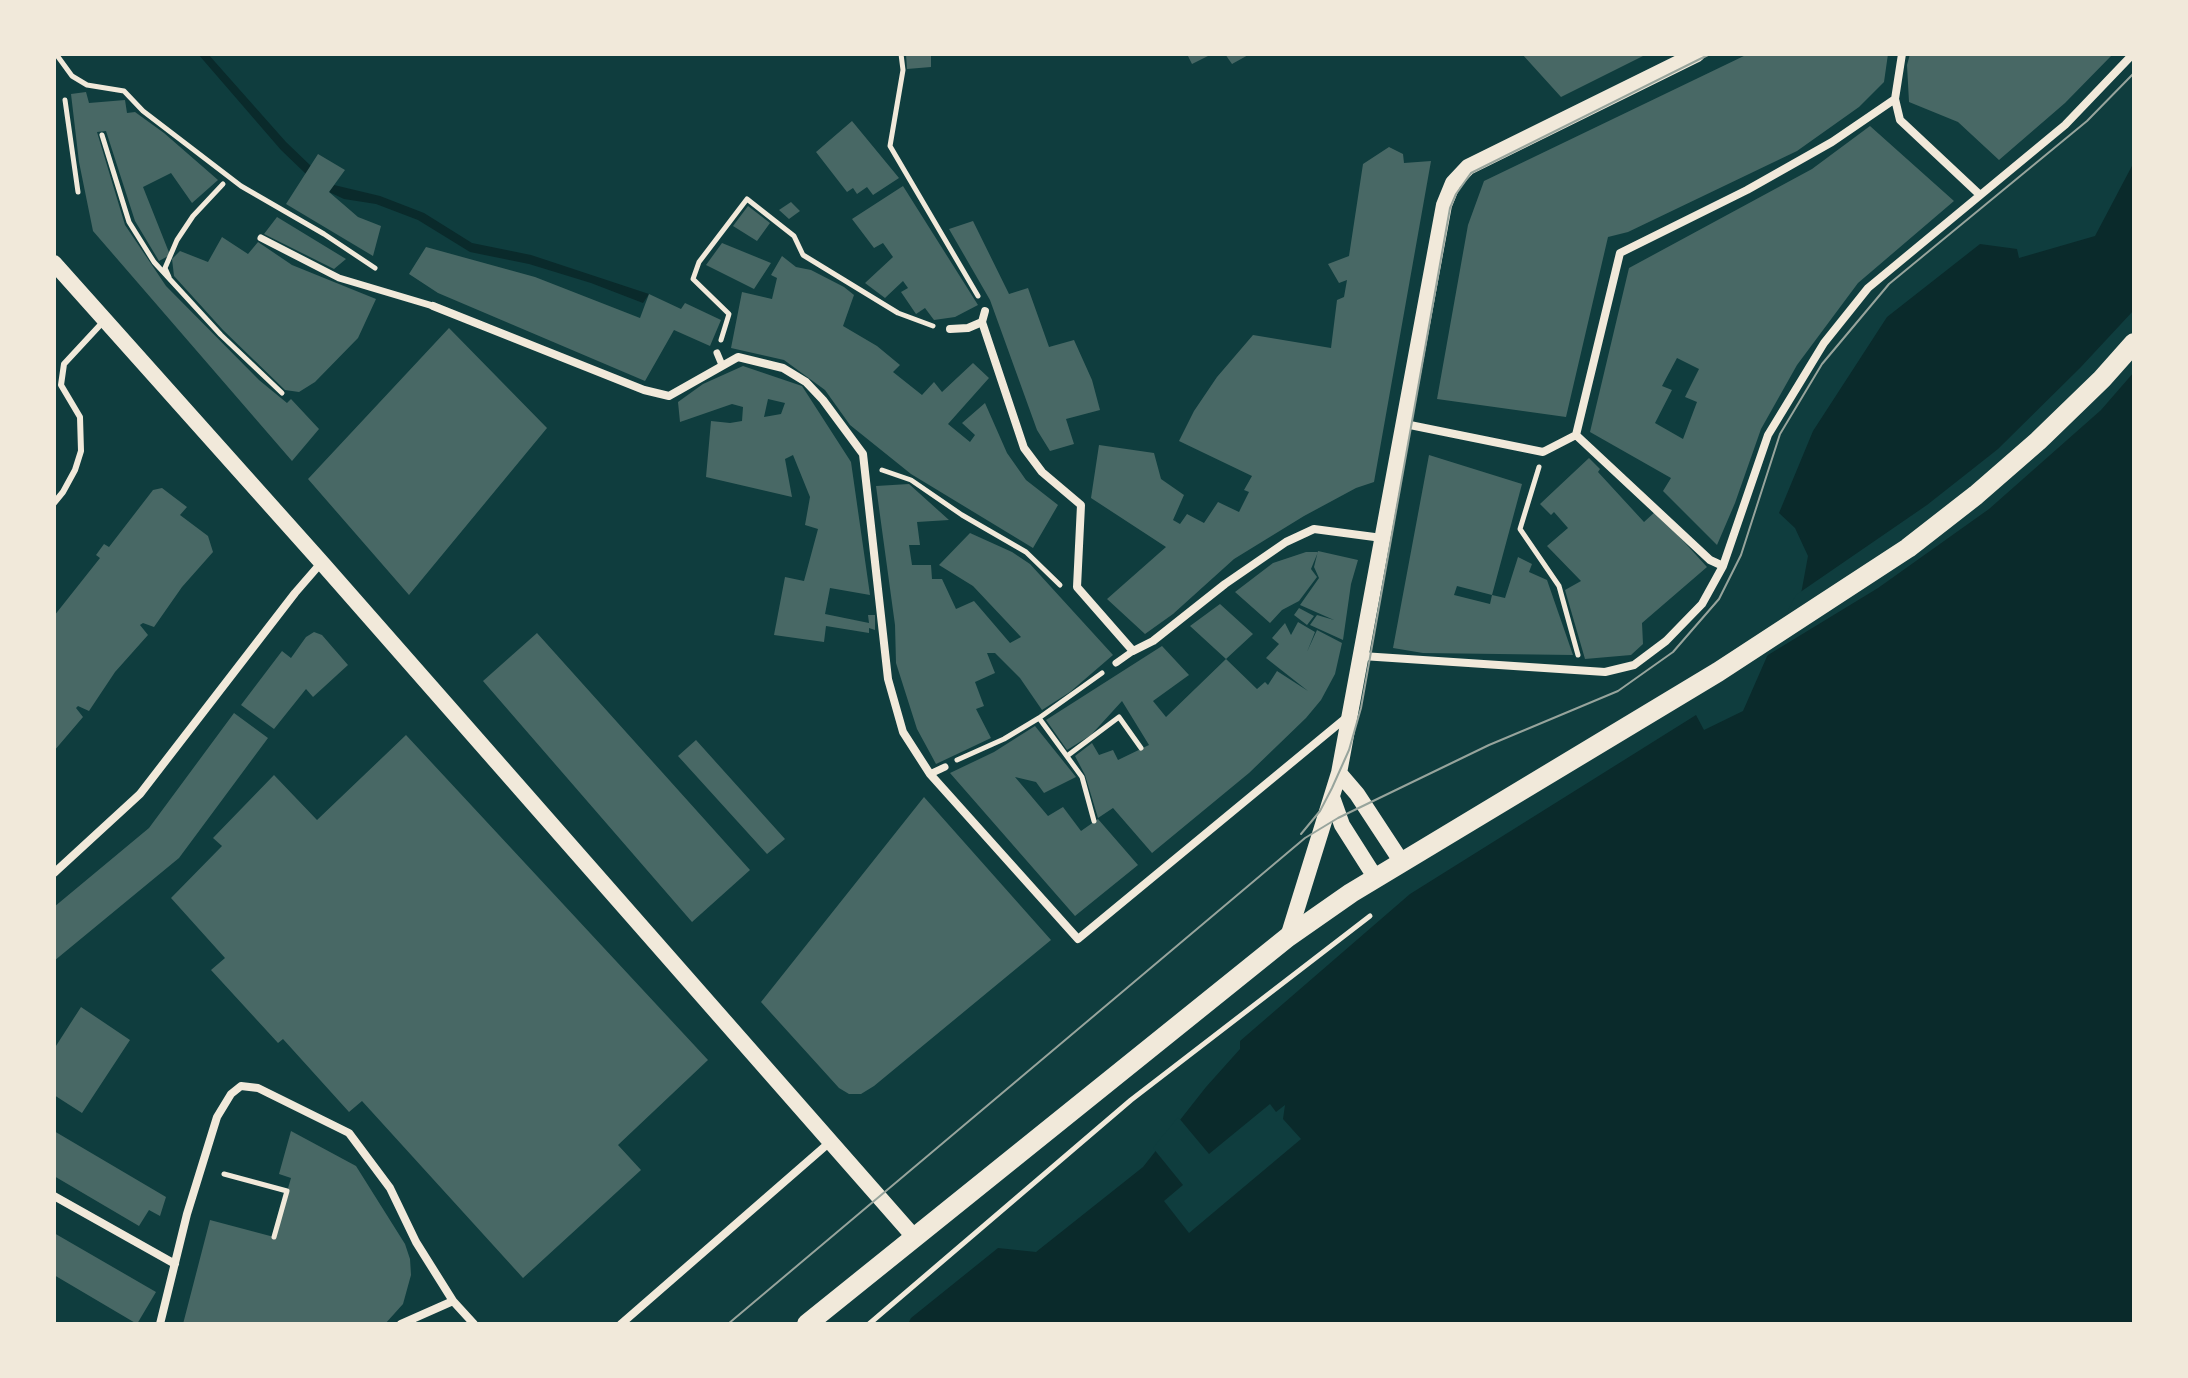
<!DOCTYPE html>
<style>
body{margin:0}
#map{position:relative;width:2188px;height:1378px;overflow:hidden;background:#0f3d3e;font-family:Lato,sans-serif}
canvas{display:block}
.frame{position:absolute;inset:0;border:56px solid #f1e9da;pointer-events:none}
</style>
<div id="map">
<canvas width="2188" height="1378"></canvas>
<div class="frame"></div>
</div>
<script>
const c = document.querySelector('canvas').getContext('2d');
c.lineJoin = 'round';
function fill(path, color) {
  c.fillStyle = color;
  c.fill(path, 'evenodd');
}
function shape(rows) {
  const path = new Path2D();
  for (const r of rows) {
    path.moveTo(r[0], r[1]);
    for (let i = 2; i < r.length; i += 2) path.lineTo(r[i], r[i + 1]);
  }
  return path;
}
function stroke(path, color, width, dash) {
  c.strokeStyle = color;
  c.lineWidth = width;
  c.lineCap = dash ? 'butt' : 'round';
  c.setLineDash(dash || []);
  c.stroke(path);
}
const water = shape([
 [198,54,208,54,286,142,311,166,306,174,281,150],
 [2134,162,2134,1324,908,1324,911,1318,998,1248,1036,1252,1143,1167,1206,1087,1240,1049,1240,1041,1410,894,1696,715,1704,730,1743,711,1772,645,1801,594,1808,556,1795,528,1779,513,1813,431,1887,317,1980,244,2017,249,2019,258,2095,236],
 [334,185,380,196,424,213,472,243,531,255,649,294,643,303,591,283,529,264,470,252,418,220,376,204,344,199,329,192]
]);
const pier = shape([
 [2134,310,2134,372,2101,410,1989,509,1878,588,1763,658,1796,595,1927,505,1998,449,2080,368],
 [1270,1104,1276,1112,1285,1105,1283,1119,1301,1139,1189,1233,1164,1201,1183,1185,1153,1148,1178,1117,1209,1154]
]);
const building = shape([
 [906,54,931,54,931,67,907,69],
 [1187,54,1212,54,1192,64],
 [1225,54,1250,54,1232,64],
 [1522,54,1647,54,1561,97],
 [1748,54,1888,54,1884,82,1859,107,1797,151,1628,232,1608,237,1566,417,1437,399,1468,225,1484,181],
 [1910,54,2113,54,2065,103,1999,160,1958,122,1909,102,1907,65],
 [86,92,89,103,125,100,127,113,135,112,164,133,218,180,192,203,171,173,143,187,170,255,159,261,135,221,106,131,97,132,125,225,166,286,259,380,287,403,291,399,319,429,292,461,93,231,79,162,71,94],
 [852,121,899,178,873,195,867,187,857,194,853,188,847,192,816,152],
 [1870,126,1954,201,1858,283,1797,365,1761,429,1735,503,1717,545,1663,491,1671,478,1590,432,1629,268,1812,169],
 [1677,358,1699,369,1685,397,1697,402,1683,439,1655,423,1672,390,1662,386],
 [1389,147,1403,154,1404,163,1431,161,1374,482,1356,488,1304,516,1234,559,1173,614,1145,634,1107,599,1166,547,1091,498,1099,445,1154,453,1161,479,1184,495,1173,520,1180,524,1187,514,1204,523,1218,502,1239,512,1249,492,1244,490,1252,476,1179,441,1194,411,1217,377,1253,335,1331,348,1337,300,1344,297,1347,280,1339,283,1328,264,1349,256,1363,164],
 [318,154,345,170,329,192,358,217,381,226,373,256,286,204],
 [903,186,978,305,955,317,934,320,925,308,916,314,901,292,908,288,903,281,885,298,865,283,893,257,883,243,874,248,852,219],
 [791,202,800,211,789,219,779,210],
 [748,206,770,223,757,241,733,226],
 [277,217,346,259,334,269,264,234],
 [973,221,1009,294,1028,288,1049,347,1074,340,1092,380,1100,410,1066,419,1074,444,1050,451,1037,430,990,300,949,229],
 [222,237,248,254,258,242,292,265,376,299,358,338,315,382,299,392,285,390,223,330,174,276,172,259,180,251,208,262],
 [722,243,771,263,754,289,706,265],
 [426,247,535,277,640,318,649,294,681,309,685,303,721,320,710,346,674,330,645,381,438,293,409,274],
 [782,256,796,267,811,270,844,287,854,295,843,326,877,346,900,365,893,372,922,395,934,382,942,392,973,363,989,378,948,424,970,442,975,435,962,423,985,403,1007,453,1026,480,1058,505,1033,548,911,474,850,425,825,390,784,360,731,348,742,292,772,299,777,278,771,275],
 [449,328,547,428,409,595,308,479],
 [743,366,802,386,851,462,870,595,830,588,825,614,869,623,868,615,875,615,875,630,869,628,869,633,826,626,824,642,774,635,785,577,804,581,818,529,805,525,810,497,793,455,785,459,792,497,706,477,711,421,730,423,742,421,743,407,732,404,680,422,678,402,703,384],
 [768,399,785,403,781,414,764,417],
 [1429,455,1522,484,1492,595,1457,586,1454,595,1490,604,1492,595,1505,598,1518,557,1532,564,1529,572,1547,580,1573,655,1423,653,1393,648],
 [1589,458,1600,469,1598,472,1644,522,1656,511,1707,567,1642,623,1643,644,1631,655,1585,659,1565,590,1581,581,1547,546,1568,528,1554,512,1551,515,1540,504],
 [909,484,949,520,917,522,920,545,909,545,912,565,931,565,932,579,942,579,956,609,974,601,1010,643,1021,637,973,586,939,565,970,533,1012,552,1030,564,1113,655,1070,692,1042,710,1020,678,995,653,987,653,995,673,975,682,984,706,976,709,991,738,936,764,917,729,896,663,895,625,876,486],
 [162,488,187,507,180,515,208,536,213,552,182,587,154,627,143,623,140,625,148,635,115,672,89,711,78,706,76,708,83,717,54,751,54,616,100,558,96,555,104,544,109,547,153,490],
 [1318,551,1358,560,1351,584,1343,640,1310,625,1317,615,1334,620,1300,605,1319,578,1314,567],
 [1306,552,1318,552,1311,569,1317,577,1299,601,1282,610,1270,623,1235,592,1273,563],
 [1220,604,1253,634,1226,659,1257,689,1265,682,1268,685,1277,671,1308,691,1266,658,1279,644,1272,638,1285,623,1291,635,1298,622,1315,632,1307,652,1317,630,1342,643,1335,674,1321,700,1306,718,1249,773,1152,853,1113,808,1098,818,1085,775,1075,756,1092,743,1099,755,1113,750,1118,760,1149,745,1122,701,1091,735,1067,750,1046,720,1162,646,1189,675,1153,701,1166,717,1226,659,1190,626],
 [1299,608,1314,616,1307,625,1294,615],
 [314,632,322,635,348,665,313,697,306,689,274,729,241,705,282,651,291,658,306,637],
 [537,633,750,870,692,922,483,681],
 [234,713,268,738,179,858,54,961,54,907,149,828],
 [1035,726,1076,777,1044,793,1036,782,1015,777,1048,816,1063,807,1081,831,1098,819,1138,865,1075,916,950,773,994,752],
 [406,735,708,1060,618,1145,641,1170,523,1278,362,1101,349,1112,283,1039,278,1043,211,970,225,958,171,898,222,846,213,838,274,775,317,820],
 [696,740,785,839,767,854,678,756],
 [924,797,1051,940,874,1086,861,1094,849,1094,839,1088,761,1002],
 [81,1007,130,1040,82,1113,54,1095,54,1049],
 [54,1131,166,1197,160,1216,149,1210,139,1226,54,1176],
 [291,1131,356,1166,405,1244,410,1259,411,1275,403,1304,385,1324,183,1324,210,1220,274,1237,291,1178,279,1174],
 [54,1233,156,1292,137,1324,54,1275]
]);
const path = shape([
 [56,54,72,76,87,85,124,91,143,111,241,186,324,234,375,268],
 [901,54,903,70,890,146,978,296],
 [65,100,78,192],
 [102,135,129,222,154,262,221,335,282,393],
 [169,277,165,268,177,240,193,216,223,184],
 [721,340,729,314,693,279,699,262,747,199,794,236,803,255,898,313,933,326],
 [1539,467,1520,529,1559,586,1578,655],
 [882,470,911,480,962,515,1026,552,1060,585],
 [1039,718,1082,777,1094,821],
 [1067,756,1119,717,1141,748],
 [957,760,1004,739,1039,718,1102,673],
 [224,1174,287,1191,274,1237],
 [869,1324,1131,1100,1370,916]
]);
const service = shape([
 [54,503,63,492,75,470,81,451,80,417,61,385,64,364,102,323]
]);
const pedestrian = shape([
 [261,238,339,278,433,306],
 [717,353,722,365],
 [1116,663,1133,651],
 [930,774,945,767]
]);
const minor = shape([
 [1902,54,1895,99,1900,120,1980,195],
 [433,306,644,390,669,396,738,357,783,368,806,382,823,400,863,454,888,679,903,732,930,774,1078,939,1347,717],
 [985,311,982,322,1024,448,1042,472,1081,505,1077,587,1133,651,1153,641,1225,584,1286,542,1314,529,1382,538],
 [950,329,968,328,982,322],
 [1405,424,1543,452,1576,435],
 [1576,435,1620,253,1747,190,1832,142,1895,99],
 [1576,435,1710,560,1723,566],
 [1362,656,1605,672,1634,665,1666,641,1702,604,1723,566,1768,435,1824,343,1868,288,2065,125,2133,54],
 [54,873,140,794,295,593,321,563],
 [54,1196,175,1264],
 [160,1324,187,1214,217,1117,231,1094,241,1086,258,1088,349,1133,390,1188,416,1242,453,1301,474,1324],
 [401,1324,453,1301],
 [621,1324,830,1142]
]);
const secondary = shape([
 [54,263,322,563,915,1238],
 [1339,773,1357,794,1401,861],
 [1332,797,1342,825,1375,877],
 [1288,937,1339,773,1444,205,1453,183,1468,167,1697,54]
]);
const primary = shape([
 [807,1324,1288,937,1351,893,1718,672,1908,548,1976,495,2038,441,2102,379,2134,343]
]);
const tram = shape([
 [1301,834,1320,811,1332,788,1349,750,1361,708,1450,208,1456,194,1471,173,1710,54],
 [728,1324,1305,838,1338,818,1489,745,1618,691,1673,652,1719,599,1741,555,1780,434,1822,364,1889,284,2087,121,2134,73]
]);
fill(water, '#0a2a2b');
fill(pier, '#0f3d3e');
fill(building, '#486865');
stroke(path, '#f1e9da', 5);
stroke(service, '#f1e9da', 6);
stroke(pedestrian, '#f1e9da', 7);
stroke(minor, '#f1e9da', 8);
stroke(secondary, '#f1e9da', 16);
stroke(primary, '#f1e9da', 20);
stroke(tram, '#97a49c', 2);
</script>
